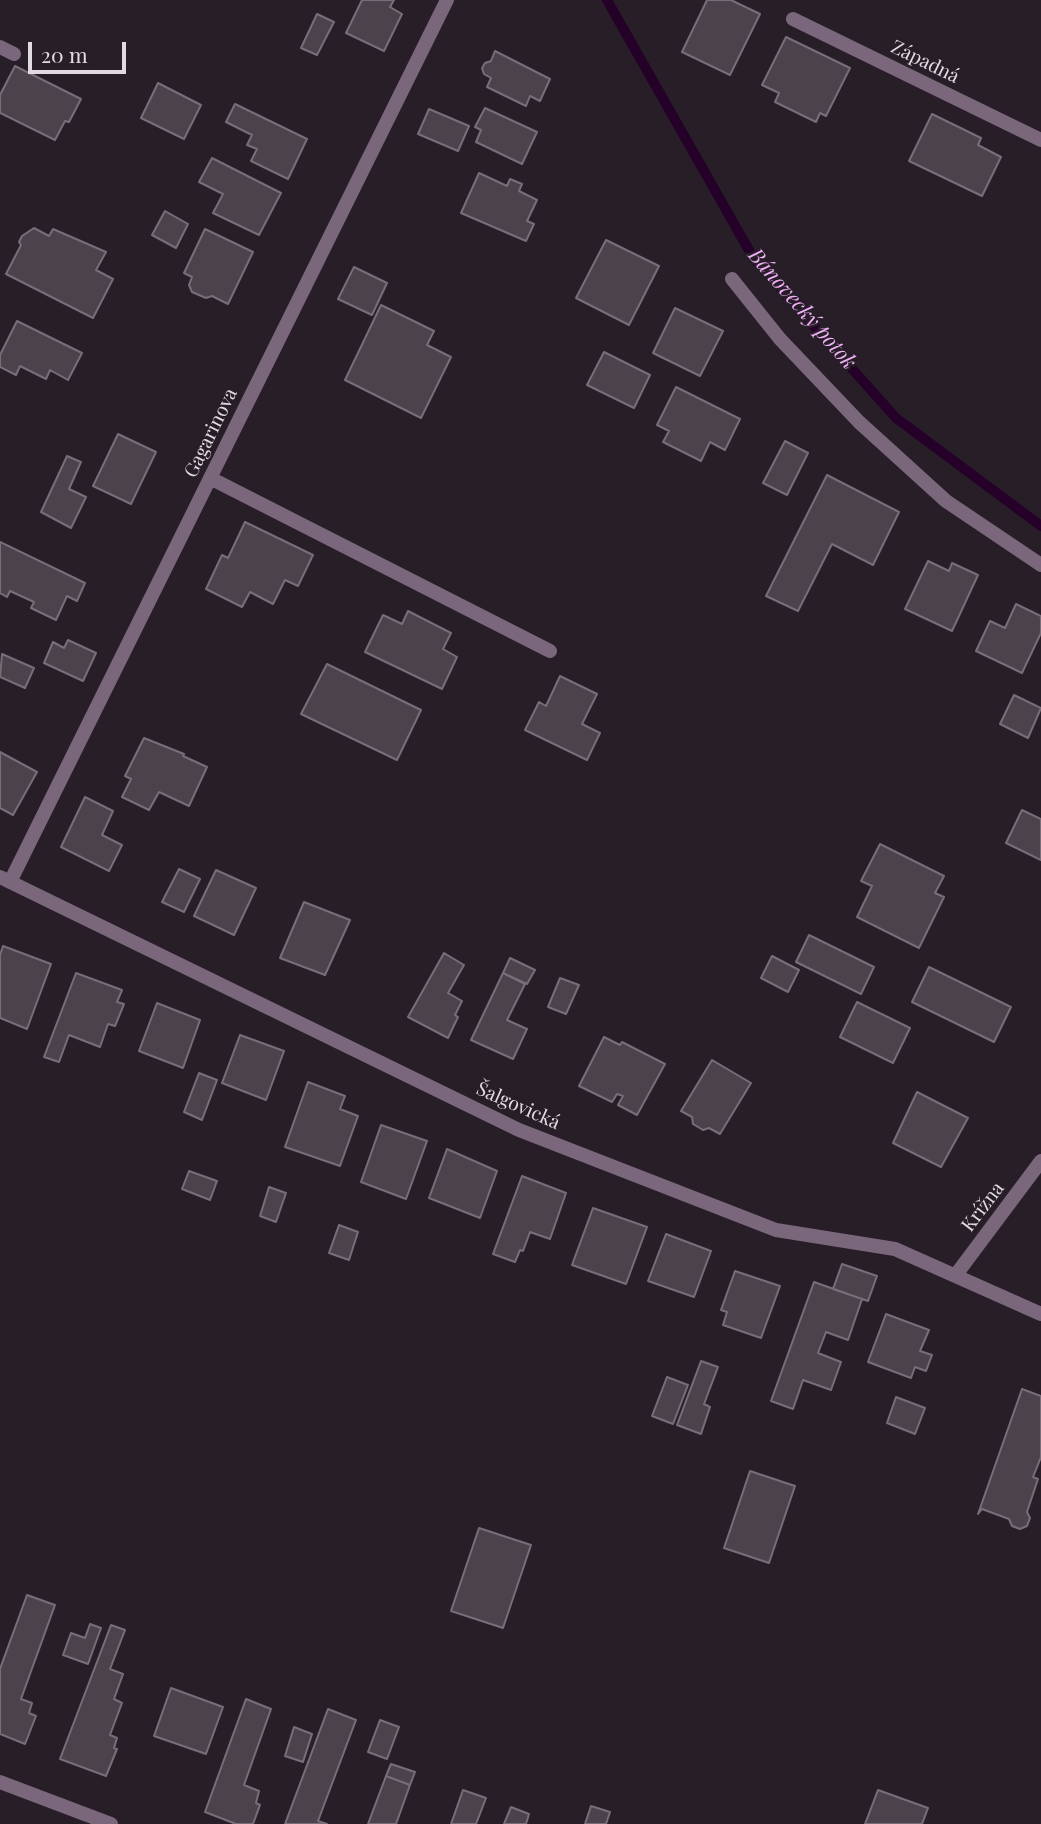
<!DOCTYPE html>
<meta charset="utf-8">
<style>
body{margin:0}
#map{position:relative;width:1041px;height:1824px;overflow:hidden;background:#271e28;font-family:"Playfair Display",serif}
canvas{display:block}
.scale{position:absolute;left:28px;top:42px;width:98px;height:32px;box-sizing:border-box;border:4px solid #e1dbe1;border-top:0;padding-left:9px;font-size:21px;line-height:24px;white-space:nowrap;color:#e1dbe1;-webkit-text-stroke:5px #271e28;paint-order:stroke}
</style>
<div id="map">
<canvas width="1041" height="1824"></canvas>
<div class="scale">20 m</div>
</div>
<script>
const c = document.querySelector('canvas').getContext('2d');
c.lineJoin = 'round';
function shape(rows) {
  const path = new Path2D();
  for (const r of rows) {
    path.moveTo(r[0], r[1]);
    for (let i = 2; i < r.length; i += 2) path.lineTo(r[i], r[i + 1]);
  }
  return path;
}
function stroke(path, color, width, dash) {
  c.strokeStyle = color;
  c.lineWidth = width;
  c.lineCap = dash ? 'butt' : 'round';
  c.setLineDash(dash || []);
  c.stroke(path);
}
function fill(path, color) {
  c.fillStyle = color;
  c.fill(path, 'evenodd');
}
function label(font, color, halo, rows, align = 'center') {
  c.font = font + ' "Playfair Display",serif';
  c.lineWidth = 5;
  c.setLineDash([]);
  c.textBaseline = 'middle';
  c.strokeStyle = halo;
  c.fillStyle = color;
  for (const [text, x, y, turn = 0] of rows) {
    c.save();
    c.translate(x, y);
    c.rotate((+turn || 0) * Math.PI / 180);
    c.textAlign = isNaN(turn) ? turn : align;
    if (halo) c.strokeText(text, 0, 0);
    c.fillText(text, 0, 0);
    c.restore();
  }
}
const stream = shape([
 [607,0,754,259,896,418,1041,526]
]);
const building = shape([
 [362,0,394,0,390,7,402,14,384,51,346,33,362,0],
 [707,0,731,0,760,14,730,75,682,52,707,0],
 [317,14,334,22,317,55,301,48,317,14],
 [786,37,850,68,826,116,820,113,816,122,775,102,779,93,762,85,786,37],
 [495,51,550,79,540,101,530,96,526,106,487,87,491,78,484,74,482,68,485,63,491,61,495,51],
 [15,66,81,99,69,122,65,121,55,140,0,113,0,95,15,66],
 [158,83,201,105,184,139,141,118,158,83],
 [235,104,307,139,288,179,251,161,257,149,247,145,252,135,226,122,235,104],
 [485,108,537,132,522,164,476,142,481,130,475,127,485,108],
 [429,109,469,126,458,151,418,134,429,109],
 [932,114,981,138,978,145,1001,157,982,196,909,161,932,114],
 [212,158,281,193,259,235,213,213,223,194,199,182,212,158],
 [479,173,507,186,510,179,522,184,519,191,537,200,527,221,534,224,526,241,461,213,479,173],
 [165,211,188,224,176,248,152,235,165,211],
 [34,228,49,236,53,229,106,252,96,270,113,279,93,318,6,274,21,245,19,242,22,236,34,228],
 [205,229,253,252,228,304,212,296,206,298,192,292,189,285,192,277,184,273,205,229],
 [606,240,659,266,629,325,576,298,606,240],
 [354,267,387,283,372,315,338,299,354,267],
 [381,305,434,331,427,345,451,357,421,418,345,380,381,305],
 [675,308,723,331,700,376,653,353,675,308],
 [17,321,82,353,68,380,50,370,46,379,20,366,16,375,0,367,0,355,17,321],
 [604,352,650,375,634,408,587,385,604,352],
 [676,387,740,419,725,450,710,442,701,461,663,442,669,431,657,425,676,387],
 [118,434,156,452,131,504,93,486,118,434],
 [785,441,808,453,787,495,763,483,785,441],
 [67,456,81,462,69,489,86,497,71,528,41,512,67,456],
 [827,475,899,512,873,565,832,544,798,611,766,596,827,475],
 [245,522,313,555,298,586,285,580,273,604,250,592,242,607,206,589,222,555,228,558,245,522],
 [0,542,85,583,77,601,67,596,56,620,31,608,34,602,10,591,7,597,0,593,0,542],
 [928,561,949,571,952,563,978,575,952,631,905,609,928,561],
 [1016,604,1041,616,1041,633,1022,673,976,651,990,621,1005,628,1016,604],
 [408,611,451,633,443,649,457,657,442,689,365,652,383,615,402,624,408,611],
 [68,640,96,653,83,681,44,663,53,642,64,648,68,640],
 [2,654,34,668,25,688,0,677,2,654],
 [327,664,421,710,397,760,301,714,327,664],
 [560,676,597,694,582,724,600,733,587,760,525,730,539,702,546,706,560,676],
 [1014,695,1041,708,1028,738,1000,724,1014,695],
 [144,738,184,754,183,756,207,767,189,806,159,792,149,810,122,797,131,779,125,776,144,738],
 [0,752,37,772,13,815,0,808,0,752],
 [85,797,113,811,102,835,122,845,109,871,61,847,85,797],
 [1022,810,1041,819,1041,860,1006,843,1022,810],
 [880,844,944,876,935,893,944,897,919,948,857,917,872,886,861,881,880,844],
 [179,869,200,879,184,912,162,902,179,869],
 [216,870,256,888,234,935,194,916,216,870],
 [304,902,350,920,325,975,280,958,304,902],
 [809,935,874,967,861,994,796,962,809,935],
 [3,946,51,964,27,1029,0,1018,0,955,3,946],
 [444,953,464,965,448,993,462,1001,455,1015,458,1017,448,1038,408,1017,444,953],
 [772,956,799,970,788,992,761,978,772,956],
 [510,958,535,970,527,984,503,973,510,958],
 [929,967,1011,1007,994,1042,912,1002,929,967],
 [76,973,122,990,117,1002,124,1004,115,1026,108,1024,100,1047,69,1035,59,1062,44,1057,76,973],
 [503,973,525,984,507,1020,527,1029,513,1059,471,1040,503,973],
 [560,978,579,985,566,1014,548,1007,560,978],
 [857,1002,910,1028,893,1063,840,1037,857,1002],
 [157,1003,200,1020,183,1068,139,1051,157,1003],
 [240,1035,284,1051,266,1100,222,1083,240,1035],
 [604,1037,620,1045,622,1042,665,1064,637,1115,618,1105,623,1096,617,1094,612,1102,579,1086,604,1037],
 [712,1060,751,1083,720,1134,709,1128,703,1130,693,1124,692,1117,681,1111,712,1060],
 [199,1073,217,1080,202,1120,184,1112,199,1073],
 [308,1082,345,1096,340,1109,358,1116,340,1166,285,1147,308,1082],
 [917,1092,968,1118,941,1167,893,1143,917,1092],
 [381,1125,427,1141,406,1199,361,1182,381,1125],
 [447,1149,497,1171,480,1218,429,1198,447,1149],
 [189,1171,217,1181,210,1200,182,1189,189,1171],
 [522,1176,566,1193,550,1239,530,1232,523,1251,520,1250,515,1262,493,1254,522,1176],
 [269,1187,286,1193,276,1222,260,1216,269,1187],
 [593,1208,647,1227,626,1284,572,1265,593,1208],
 [339,1225,358,1232,349,1260,329,1253,339,1225],
 [666,1234,711,1251,694,1297,648,1281,666,1234],
 [842,1264,877,1276,868,1301,833,1289,842,1264],
 [735,1271,780,1286,761,1338,723,1325,727,1312,721,1310,735,1271],
 [814,1282,862,1299,848,1340,826,1332,818,1353,841,1362,831,1390,803,1380,793,1409,771,1401,814,1282],
 [886,1314,929,1330,920,1351,932,1355,926,1371,915,1367,911,1378,868,1362,886,1314],
 [701,1361,718,1367,704,1404,710,1407,701,1434,677,1425,701,1361],
 [667,1377,688,1385,673,1424,652,1416,667,1377],
 [1022,1389,1041,1396,1041,1457,1033,1477,1038,1479,1027,1512,1030,1518,1027,1526,1020,1529,1012,1526,1009,1519,982,1509,978,1514,1022,1389],
 [896,1397,925,1408,915,1434,887,1423,896,1397],
 [750,1471,795,1486,769,1563,724,1548,750,1471],
 [479,1528,531,1545,503,1628,451,1611,479,1528],
 [27,1595,55,1605,21,1699,32,1703,29,1713,36,1716,25,1744,0,1734,0,1669,27,1595],
 [90,1624,101,1628,88,1664,63,1655,71,1633,85,1638,90,1624],
 [111,1625,125,1630,110,1669,123,1674,114,1699,122,1703,110,1735,117,1738,114,1748,117,1749,106,1776,60,1759,111,1625],
 [171,1688,223,1707,206,1754,154,1736,171,1688],
 [246,1699,271,1709,244,1785,259,1791,256,1803,260,1805,253,1824,236,1824,205,1812,246,1699],
 [328,1709,356,1720,318,1821,327,1824,285,1824,328,1709],
 [380,1720,399,1727,387,1759,368,1752,380,1720],
 [294,1727,312,1734,303,1762,285,1756,294,1727],
 [391,1764,415,1772,410,1785,386,1776,391,1764],
 [386,1776,410,1785,396,1824,368,1824,386,1776],
 [463,1790,486,1798,476,1824,451,1824,463,1790],
 [878,1790,928,1808,922,1824,865,1824,878,1790],
 [591,1806,610,1812,606,1824,585,1824,591,1806],
 [511,1807,529,1814,526,1824,504,1824,511,1807]
]);
const street = shape([
 [793,19,1041,140],
 [0,47,14,54],
 [732,279,780,339,859,422,946,501,1041,565],
 [210,478,550,651],
 [0,877,519,1130,776,1230,895,1249,1041,1314],
 [10,882,447,0],
 [955,1276,1041,1161],
 [0,1782,111,1824]
]);
const streetNames = [
 ["Západná",925,62,26],
 ["Gagarinova",211,433,-64],
 ["Šalgovická",518,1106,24],
 ["Krížna",983,1207,-53]
];
const waterNames = [
 ["Bánovecký potok",802,309,49]
];
stroke(stream, '#250029', 10);
fill(building, '#4b424c');
stroke(building, '#786e79', 2);
stroke(street, '#7a677c', 14);
label('19px', '#e1dbe1', '#271e28', streetNames);
label('italic 21px', '#f0aff7', '#271e28', waterNames);
</script>
